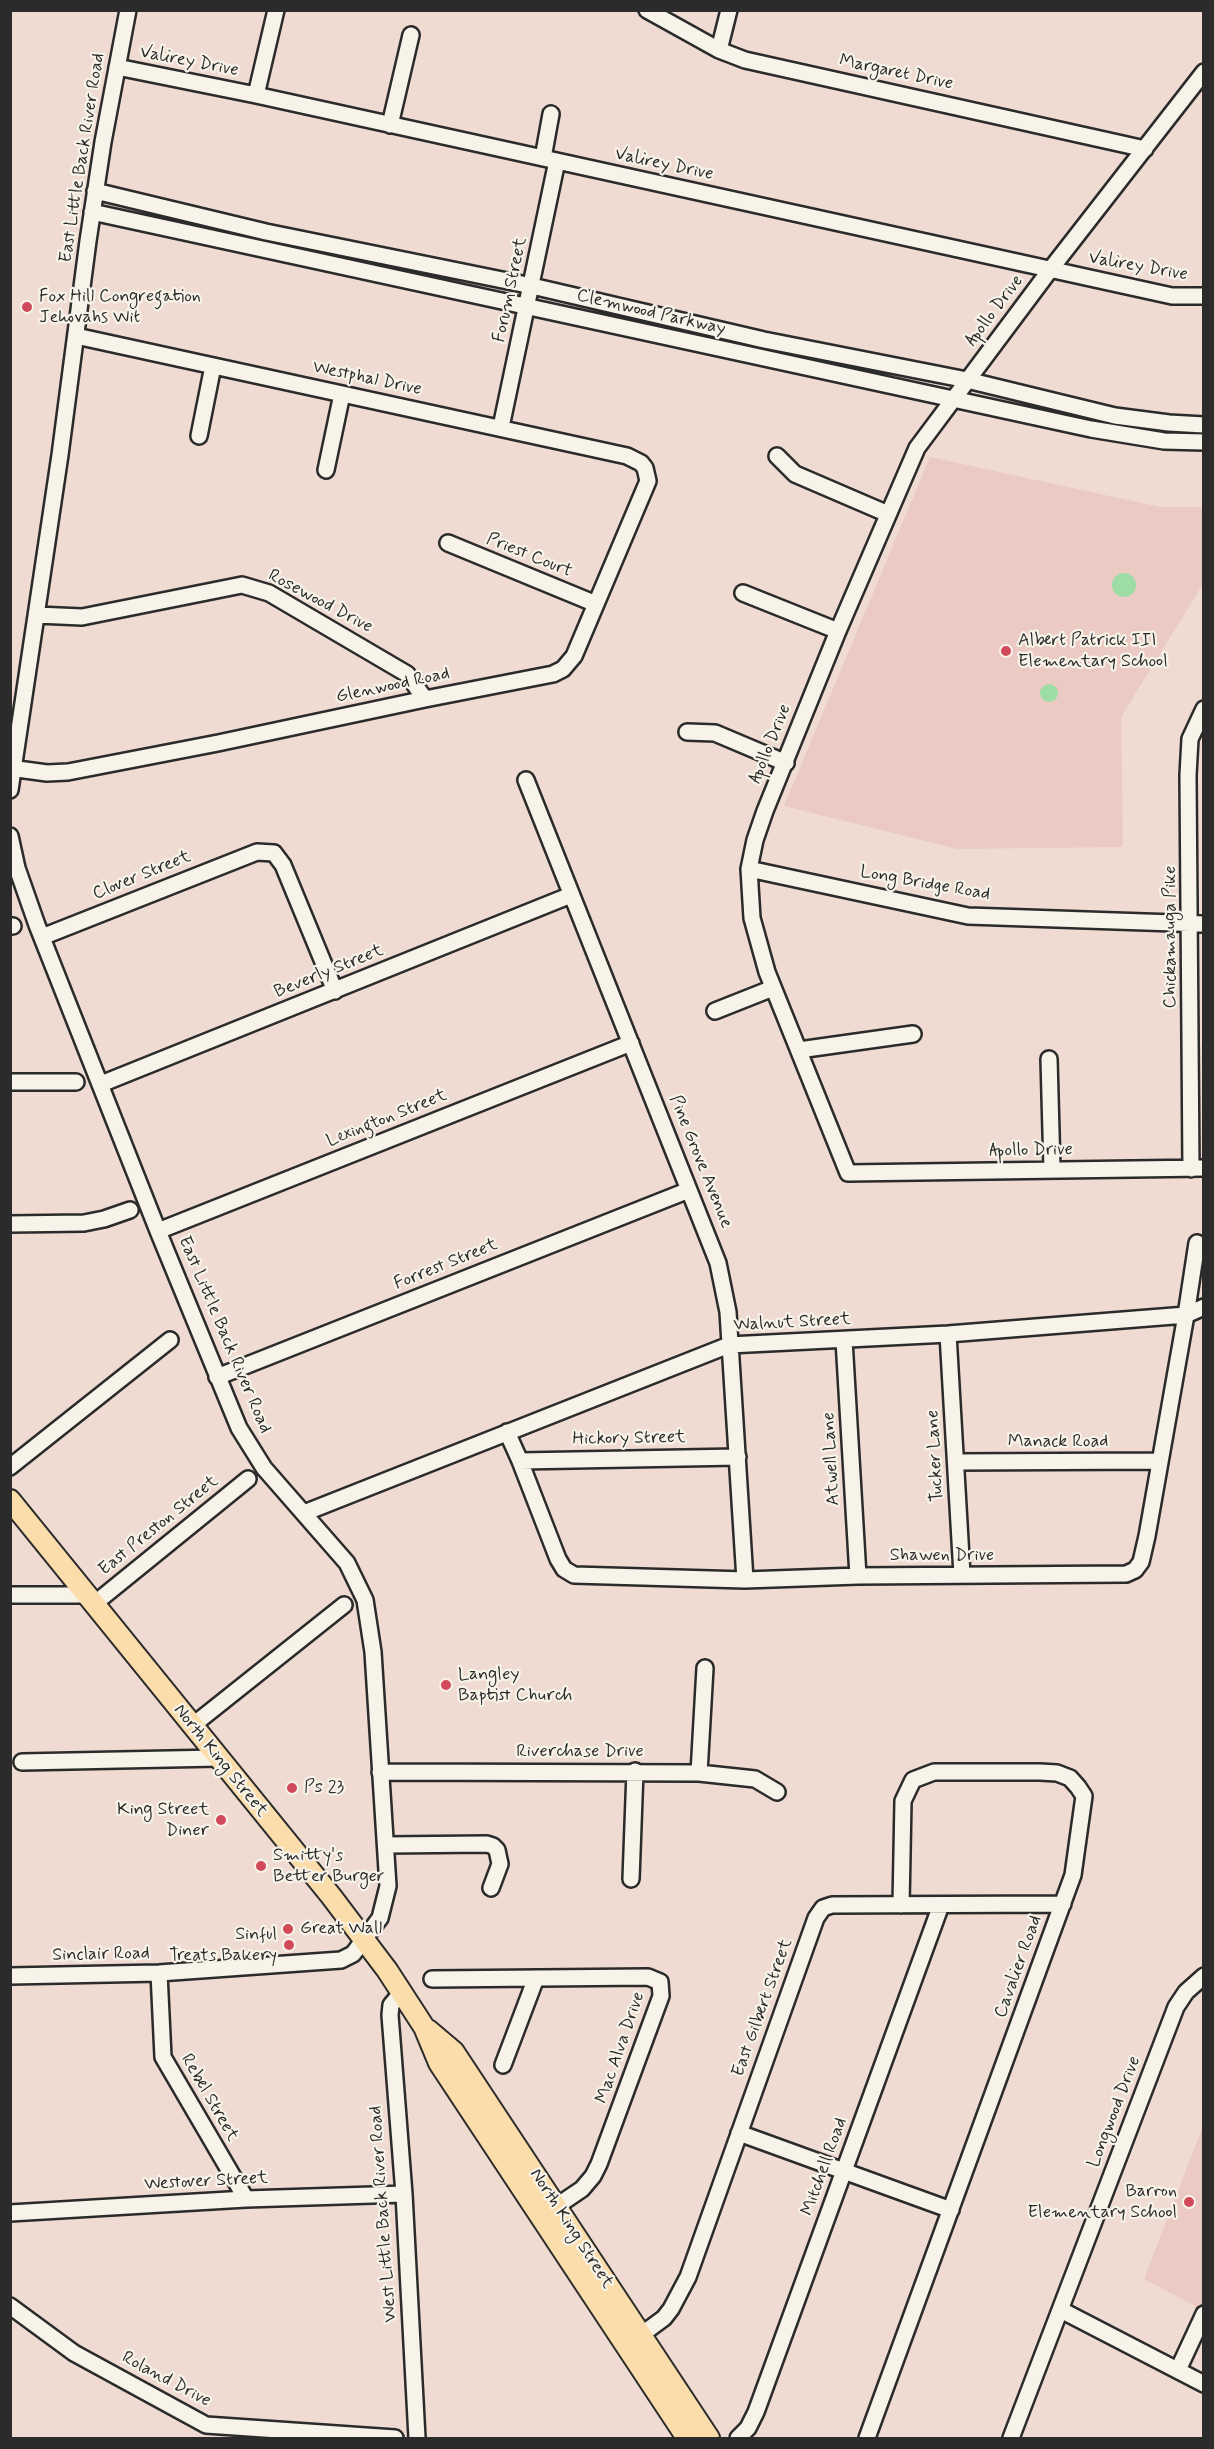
<!DOCTYPE html>
<style>
body{margin:0}
#map{position:relative;width:1214px;height:2449px;overflow:hidden;background:#efdbd2;font-family:Mynerve,sans-serif}
canvas{display:block}
.frame{position:absolute;inset:0;border:12px solid #2b2b2b;pointer-events:none}
</style>
<div id="map">
<canvas width="1214" height="2449"></canvas>
<div class="frame"></div>
</div>
<script>
const c = document.querySelector('canvas').getContext('2d');
c.lineJoin = 'round';
function fill(path, color) {
  c.fillStyle = color;
  c.fill(path, 'evenodd');
}
function shape(rows) {
  const path = new Path2D();
  for (const r of rows) {
    if (r.length === 3) {
      path.moveTo(r[0] + r[2], r[1]);
      path.arc(r[0], r[1], r[2], 0, 2 * Math.PI);
      continue;
    }
    path.moveTo(r[0], r[1]);
    for (let i = 2; i < r.length; i += 2) path.lineTo(r[i], r[i + 1]);
  }
  return path;
}
function stroke(path, color, width, dash) {
  c.strokeStyle = color;
  c.lineWidth = width;
  c.lineCap = dash ? 'butt' : 'round';
  c.setLineDash(dash || []);
  c.stroke(path);
}
function label(font, color, halo, rows, align = 'center') {
  c.font = font + ' Mynerve,sans-serif';
  c.lineWidth = 4.5;
  c.setLineDash([]);
  c.textBaseline = 'middle';
  c.strokeStyle = halo;
  c.fillStyle = color;
  for (const [text, x, y, turn = 0] of rows) {
    c.save();
    c.translate(x, y);
    c.rotate((+turn || 0) * Math.PI / 180);
    c.textAlign = isNaN(turn) ? turn : align;
    if (halo) c.strokeText(text, 0, 0);
    c.fillText(text, 0, 0);
    c.restore();
  }
}
const built = shape([
 [930,457,1160,507,1203,507,1203,584,1121,717,1123,847,957,849,784,806],
 [1203,2126,1203,2310,1144,2279]
]);
const green = shape([
 [1124,585,12],
 [1049,693,9]
]);
const minor = shape([
 [647,10,719,50,745,60,1145,149],
 [719,50,729,10],
 [117,67,256,95,1172,296,1204,296],
 [1204,72,1050,270,917,448,838,631,765,811,755,840,749,869,752,918,767,972,848,1173,1204,1168],
 [256,95,276,10],
 [390,125,411,35],
 [543,158,551,114],
 [95,191,266,232,532,286,764,340,967,380,1115,416,1169,423,1204,425],
 [92,212,1091,429,1164,441,1204,442],
 [501,427,557,161],
 [199,436,213,366],
 [777,456,795,474,888,514],
 [326,470,342,394],
 [448,543,596,604],
 [743,593,838,631],
 [37,615,82,617,242,585,269,593,407,674,425,699],
 [687,732,715,733,786,763],
 [10,768,47,773,68,772,218,743,425,699,553,674,563,669,574,656,648,481,645,468,641,463,627,456,76,336],
 [526,780,718,1263,728,1312,745,1580],
 [10,790,60,455,88,241,103,142,128,10],
 [10,836,17,868,37,925,158,1231,239,1428,264,1468,347,1563,365,1600,373,1652,388,1886,380,1918,353,1954,341,1960,159,1973,10,1976],
 [749,869,968,916,1204,924],
 [10,926,13,926],
 [42,937,257,852,274,853,283,865,335,991],
 [715,1011,773,988],
 [799,1050,913,1034],
 [1049,1059,1052,1169],
 [10,1082,76,1082],
 [101,1084,571,895],
 [1191,1169,1188,775,1190,739,1204,709],
 [10,1224,84,1223,104,1219,130,1210],
 [158,1231,631,1043],
 [948,1334,962,1575],
 [844,1340,858,1576],
 [217,1377,689,1190],
 [507,1432,520,1461,558,1559,564,1569,574,1575,745,1580,858,1576,1126,1574,1135,1570,1141,1562,1147,1536,1186,1315,1197,1243],
 [520,1461,738,1457],
 [956,1462,1160,1461],
 [10,1467,170,1340],
 [304,1513,729,1345,948,1334,1186,1315,1204,1307],
 [10,1595,87,1595],
 [94,1604,248,1479],
 [192,1726,344,1605],
 [22,1762,218,1758],
 [380,1772,699,1773,755,1779,777,1792],
 [699,1773,705,1668],
 [386,1845,487,1844,493,1846,497,1850,500,1864,491,1888],
 [631,1879,635,1771],
 [159,1973,163,2057,246,2199],
 [432,1979,648,1977,660,1982,661,1996,599,2164,593,2176,582,2189,548,2212],
 [402,1992,391,2005,390,2015,404,2194,417,2438],
 [503,2065,536,1978],
 [739,2133,951,2210],
 [10,2213,246,2199,404,2194],
 [10,2306,74,2353,206,2425,395,2438],
 [1061,2310,1204,2384],
 [641,2335,664,2318,671,2309,688,2277,816,1918,823,1908,832,1905,1063,1904],
 [1178,2370,1204,2314],
 [738,2438,748,2428,756,2412,941,1905],
 [867,2438,1073,1875,1084,1796,1078,1787,1070,1778,1057,1773,1040,1772,934,1772,913,1780,903,1801,901,1905],
 [1011,2438,1176,2007,1186,1992,1204,1976]
]);
const major = shape([
 [10,1500,331,1896,387,1970,424,2027,439,2063,687,2438],
 [428,2030,454,2052,709,2438]
]);
const markers = [
 [27,307,6,"#d1495b"],
 [1006,651,6,"#d1495b"],
 [446,1685,6,"#d1495b"],
 [292,1788,6,"#d1495b"],
 [221,1820,6,"#d1495b"],
 [261,1866,6,"#d1495b"],
 [288,1929,6,"#d1495b"],
 [289,1945,6,"#d1495b"],
 [1189,2202,6,"#d1495b"]
];
const streetNames = [
 ["Valirey Drive",189,62,11],
 ["Margaret Drive",896,73,12],
 ["East Little Back River Road",83,158,-81],
 ["Valirey Drive",664,165,12],
 ["Valirey Drive",1138,267,10],
 ["Forum Street",511,290,-78],
 ["Apollo Drive",995,311,-53],
 ["Clemwood Parkway",651,313,13],
 ["Westphal Drive",367,379,12],
 ["Priest Court",529,556,22],
 ["Rosewood Drive",320,602,28],
 ["Glenwood Road",393,686,-12],
 ["Apollo Drive",771,744,-68],
 ["Clover Street",142,876,-22],
 ["Long Bridge Road",925,884,10],
 ["Chickamauga Pike",1171,937,-90],
 ["Beverly Street",329,972,-22],
 ["Lexington Street",387,1119,-22],
 ["Apollo Drive",1031,1151,-1],
 ["Pine Grove Avenue",700,1162,68],
 ["Forrest Street",446,1265,-22],
 ["Walnut Street",792,1323,-3],
 ["East Little Back River Road",224,1335,67],
 ["Hickory Street",629,1439,-1],
 ["Manack Road",1058,1442],
 ["Tucker Lane",936,1456,-93],
 ["Atwell Lane",832,1459,-93],
 ["East Preston Street",159,1526,-39],
 ["Shawen Drive",942,1556],
 ["Riverchase Drive",580,1752],
 ["North King Street",220,1761,51],
 ["Sinclair Road",101,1955,-1],
 ["Cavalier Road",1019,1967,-70],
 ["East Gilbert Street",763,2008,-70],
 ["Mac Alva Drive",621,2048,-71],
 ["Rebel Street",209,2098,60],
 ["Longwood Drive",1115,2112,-69],
 ["Mitchell Road",825,2167,-70],
 ["Westover Street",206,2182,-3],
 ["West Little Back River Road",384,2214,-94],
 ["North King Street",571,2229,57],
 ["Roland Drive",166,2380,28]
];
const poiNames = [
 ["Fox Hill Congregation",39,297],
 ["Jehovahs Wit",39,318],
 ["Albert Patrick III",1018,641],
 ["Elementary School",1018,662],
 ["Langley",458,1675],
 ["Baptist Church",458,1696],
 ["Ps 23",304,1788],
 ["King Street",209,1810,"right"],
 ["Diner",209,1831,"right"],
 ["Smitty's",273,1856],
 ["Better Burger",273,1877],
 ["Great Wall",300,1929],
 ["Sinful",277,1935,"right"],
 ["Treats Bakery",277,1956,"right"],
 ["Barron",1177,2192,"right"],
 ["Elementary School",1177,2213,"right"]
];
fill(built, '#eacac3');
fill(green, '#9edca5');
stroke(minor, '#2b2b2b', 20);
stroke(major, '#2b2b2b', 24);
stroke(minor, '#f7f3e8', 15);
stroke(major, '#fbddab', 20);
for (const [x, y, r, color] of markers) {
  const dot = new Path2D();
  dot.arc(x, y, r, 0, 2 * Math.PI);
  c.fillStyle = color;
  c.fill(dot);
  stroke(dot, '#f7f3e8', 2);
}
label('18px', '#2b2b2b', '#f7f3e8', streetNames);
label('18px', '#2b2b2b', '#f7f3e8', poiNames, 'left');
</script>
